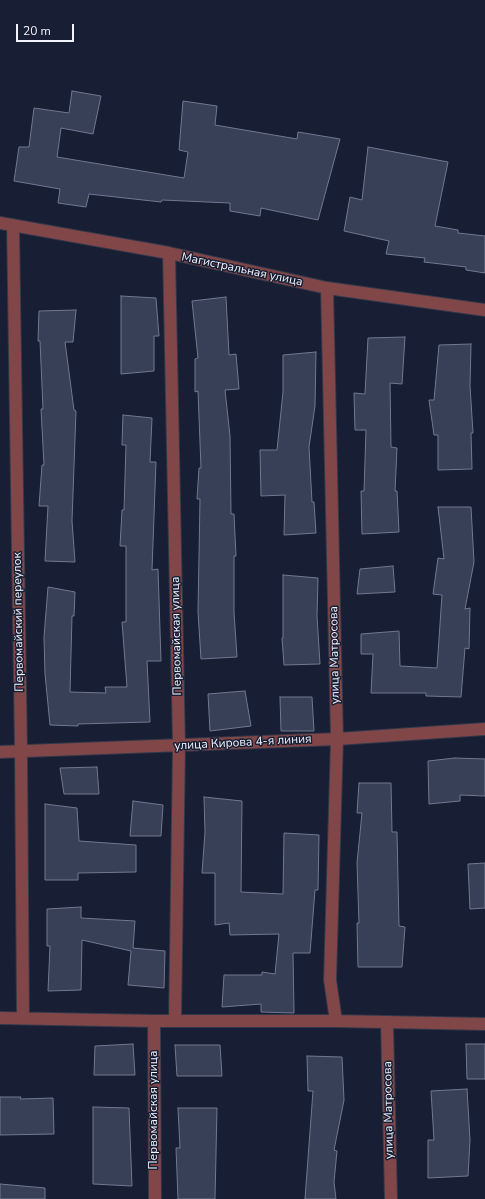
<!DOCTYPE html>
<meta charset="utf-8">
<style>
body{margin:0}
#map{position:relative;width:485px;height:1199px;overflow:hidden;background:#181e33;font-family:"Nunito Sans",sans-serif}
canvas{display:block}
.scale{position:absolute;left:16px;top:24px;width:58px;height:18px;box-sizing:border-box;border:2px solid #f1f4fd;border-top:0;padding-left:5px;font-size:12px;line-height:14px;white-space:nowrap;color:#f1f4fd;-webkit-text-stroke:3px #181e33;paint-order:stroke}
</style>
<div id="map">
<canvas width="485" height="1199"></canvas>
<div class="scale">20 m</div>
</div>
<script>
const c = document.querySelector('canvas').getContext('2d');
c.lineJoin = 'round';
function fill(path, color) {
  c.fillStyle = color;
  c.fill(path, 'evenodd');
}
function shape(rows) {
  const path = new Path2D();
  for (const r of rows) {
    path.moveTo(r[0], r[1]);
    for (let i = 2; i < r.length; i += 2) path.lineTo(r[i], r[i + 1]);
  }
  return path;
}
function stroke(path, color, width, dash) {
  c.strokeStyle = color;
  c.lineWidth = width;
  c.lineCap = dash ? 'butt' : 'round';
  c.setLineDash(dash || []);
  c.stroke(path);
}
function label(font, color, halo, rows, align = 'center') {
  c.font = font + ' "Nunito Sans",sans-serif';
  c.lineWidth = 3;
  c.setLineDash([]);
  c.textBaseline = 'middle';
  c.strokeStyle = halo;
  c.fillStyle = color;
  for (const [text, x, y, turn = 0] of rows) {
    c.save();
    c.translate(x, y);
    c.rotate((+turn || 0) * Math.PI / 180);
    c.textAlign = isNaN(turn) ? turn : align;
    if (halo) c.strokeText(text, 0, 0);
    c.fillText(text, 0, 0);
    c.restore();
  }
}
const building = shape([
 [72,91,101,96,93,134,61,128,57,157,184,178,188,152,179,150,183,101,217,106,215,125,297,139,298,132,340,139,318,220,261,208,260,216,230,211,230,203,162,200,161,202,89,194,86,207,58,203,60,189,14,181,19,147,29,147,34,108,69,113,72,91],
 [368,147,448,162,435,226,458,230,458,233,485,236,485,273,466,270,466,267,424,262,425,258,386,254,389,241,344,231,350,197,362,200,368,147],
 [121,296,156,298,159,336,154,336,154,371,121,374,121,296],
 [226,297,229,355,236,354,239,389,225,390,230,436,231,514,234,514,236,556,234,556,234,612,237,657,201,659,198,612,200,499,197,499,199,468,201,468,198,391,195,392,195,359,198,358,192,301,226,297],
 [76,310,73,342,65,342,74,410,76,411,72,521,75,562,45,561,48,506,39,506,42,465,44,465,41,409,43,409,40,341,38,341,39,311,76,310],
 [405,337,402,384,390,383,391,447,397,448,395,491,397,491,399,532,362,534,361,491,364,491,366,430,355,430,354,393,365,394,368,338,405,337],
 [471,344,470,386,473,433,471,433,472,469,438,470,438,435,434,435,429,400,434,400,439,345,471,344],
 [316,352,315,406,309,447,312,502,314,502,316,533,284,535,285,495,261,496,260,450,277,450,283,392,283,355,316,352],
 [123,415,152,418,150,462,156,462,152,570,158,569,161,661,147,661,150,722,78,724,78,726,50,725,45,674,44,637,48,587,75,592,74,616,72,616,70,692,106,693,105,687,127,687,122,622,126,622,126,546,120,546,122,510,124,510,126,445,122,445,123,415],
 [438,507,471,507,474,562,465,609,470,608,469,649,465,648,461,697,426,696,426,693,371,693,373,654,361,654,361,634,399,631,400,666,437,668,442,595,433,594,438,558,444,559,438,507],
 [393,566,395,592,357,594,360,569,393,566],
 [283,575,318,578,317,616,320,664,284,665,282,638,283,638,283,575],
 [245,691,251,726,210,731,208,694,245,691],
 [280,697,312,697,314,731,281,731,280,697],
 [455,758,485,759,485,796,460,795,460,801,429,804,428,761,455,758],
 [97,767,99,794,64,794,60,768,97,767],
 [359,783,391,783,392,832,397,832,399,926,405,927,402,967,358,967,357,923,359,923,357,863,362,813,357,813,359,783],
 [204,797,242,801,241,892,283,894,284,833,319,835,318,890,315,890,310,953,293,953,294,1013,261,1012,261,1004,222,1007,224,975,262,975,262,972,275,974,279,934,230,935,229,923,215,925,215,873,202,873,205,832,204,797],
 [133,801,163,805,161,836,130,836,133,801],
 [45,804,77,808,79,841,136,845,136,872,78,873,78,880,45,880,45,804],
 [485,863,485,908,470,909,468,864,485,863],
 [81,907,81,918,135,921,133,948,165,951,164,988,128,985,131,951,82,940,81,990,48,991,50,946,47,946,47,909,81,907],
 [133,1044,135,1075,94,1075,95,1046,133,1044],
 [466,1044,485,1044,485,1079,467,1079,466,1044],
 [175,1045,220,1045,222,1076,177,1076,175,1045],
 [307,1056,342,1057,344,1100,334,1150,337,1151,334,1182,336,1199,305,1199,313,1091,308,1091,307,1056],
 [467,1089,470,1140,468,1176,428,1178,428,1140,434,1140,431,1091,467,1089],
 [0,1097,21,1097,20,1099,53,1098,54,1134,0,1135,0,1097],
 [93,1107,129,1108,132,1186,93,1184,93,1107],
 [178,1108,217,1108,215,1199,178,1199,176,1148,180,1148,178,1108],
 [0,1184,45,1188,45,1199,0,1199,0,1184]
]);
const street = shape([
 [0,223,169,253,327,288,485,310],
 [13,225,21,751,23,1018],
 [169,253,179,746,175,1020],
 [327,288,337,739,330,980,336,1021],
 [0,752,337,739,485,729],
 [0,1018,154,1021,336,1021,485,1024],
 [154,1021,155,1199],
 [387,1022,391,1199]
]);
const streetNames = [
 ["Магистральная улица",242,270,12],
 ["Первомайский переулок",19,622,-91],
 ["Первомайская улица",177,636,-91],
 ["улица Матросова",335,655,-91],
 ["улица Кирова 4-я линия",243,743,-3],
 ["Первомайская улица",154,1110,-90],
 ["улица Матросова",389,1110,-91]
];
fill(building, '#384057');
stroke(building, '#707992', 1);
stroke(street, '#32384b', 14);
stroke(street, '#814647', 12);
label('12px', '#f1f4fd', '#181e33', streetNames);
</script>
